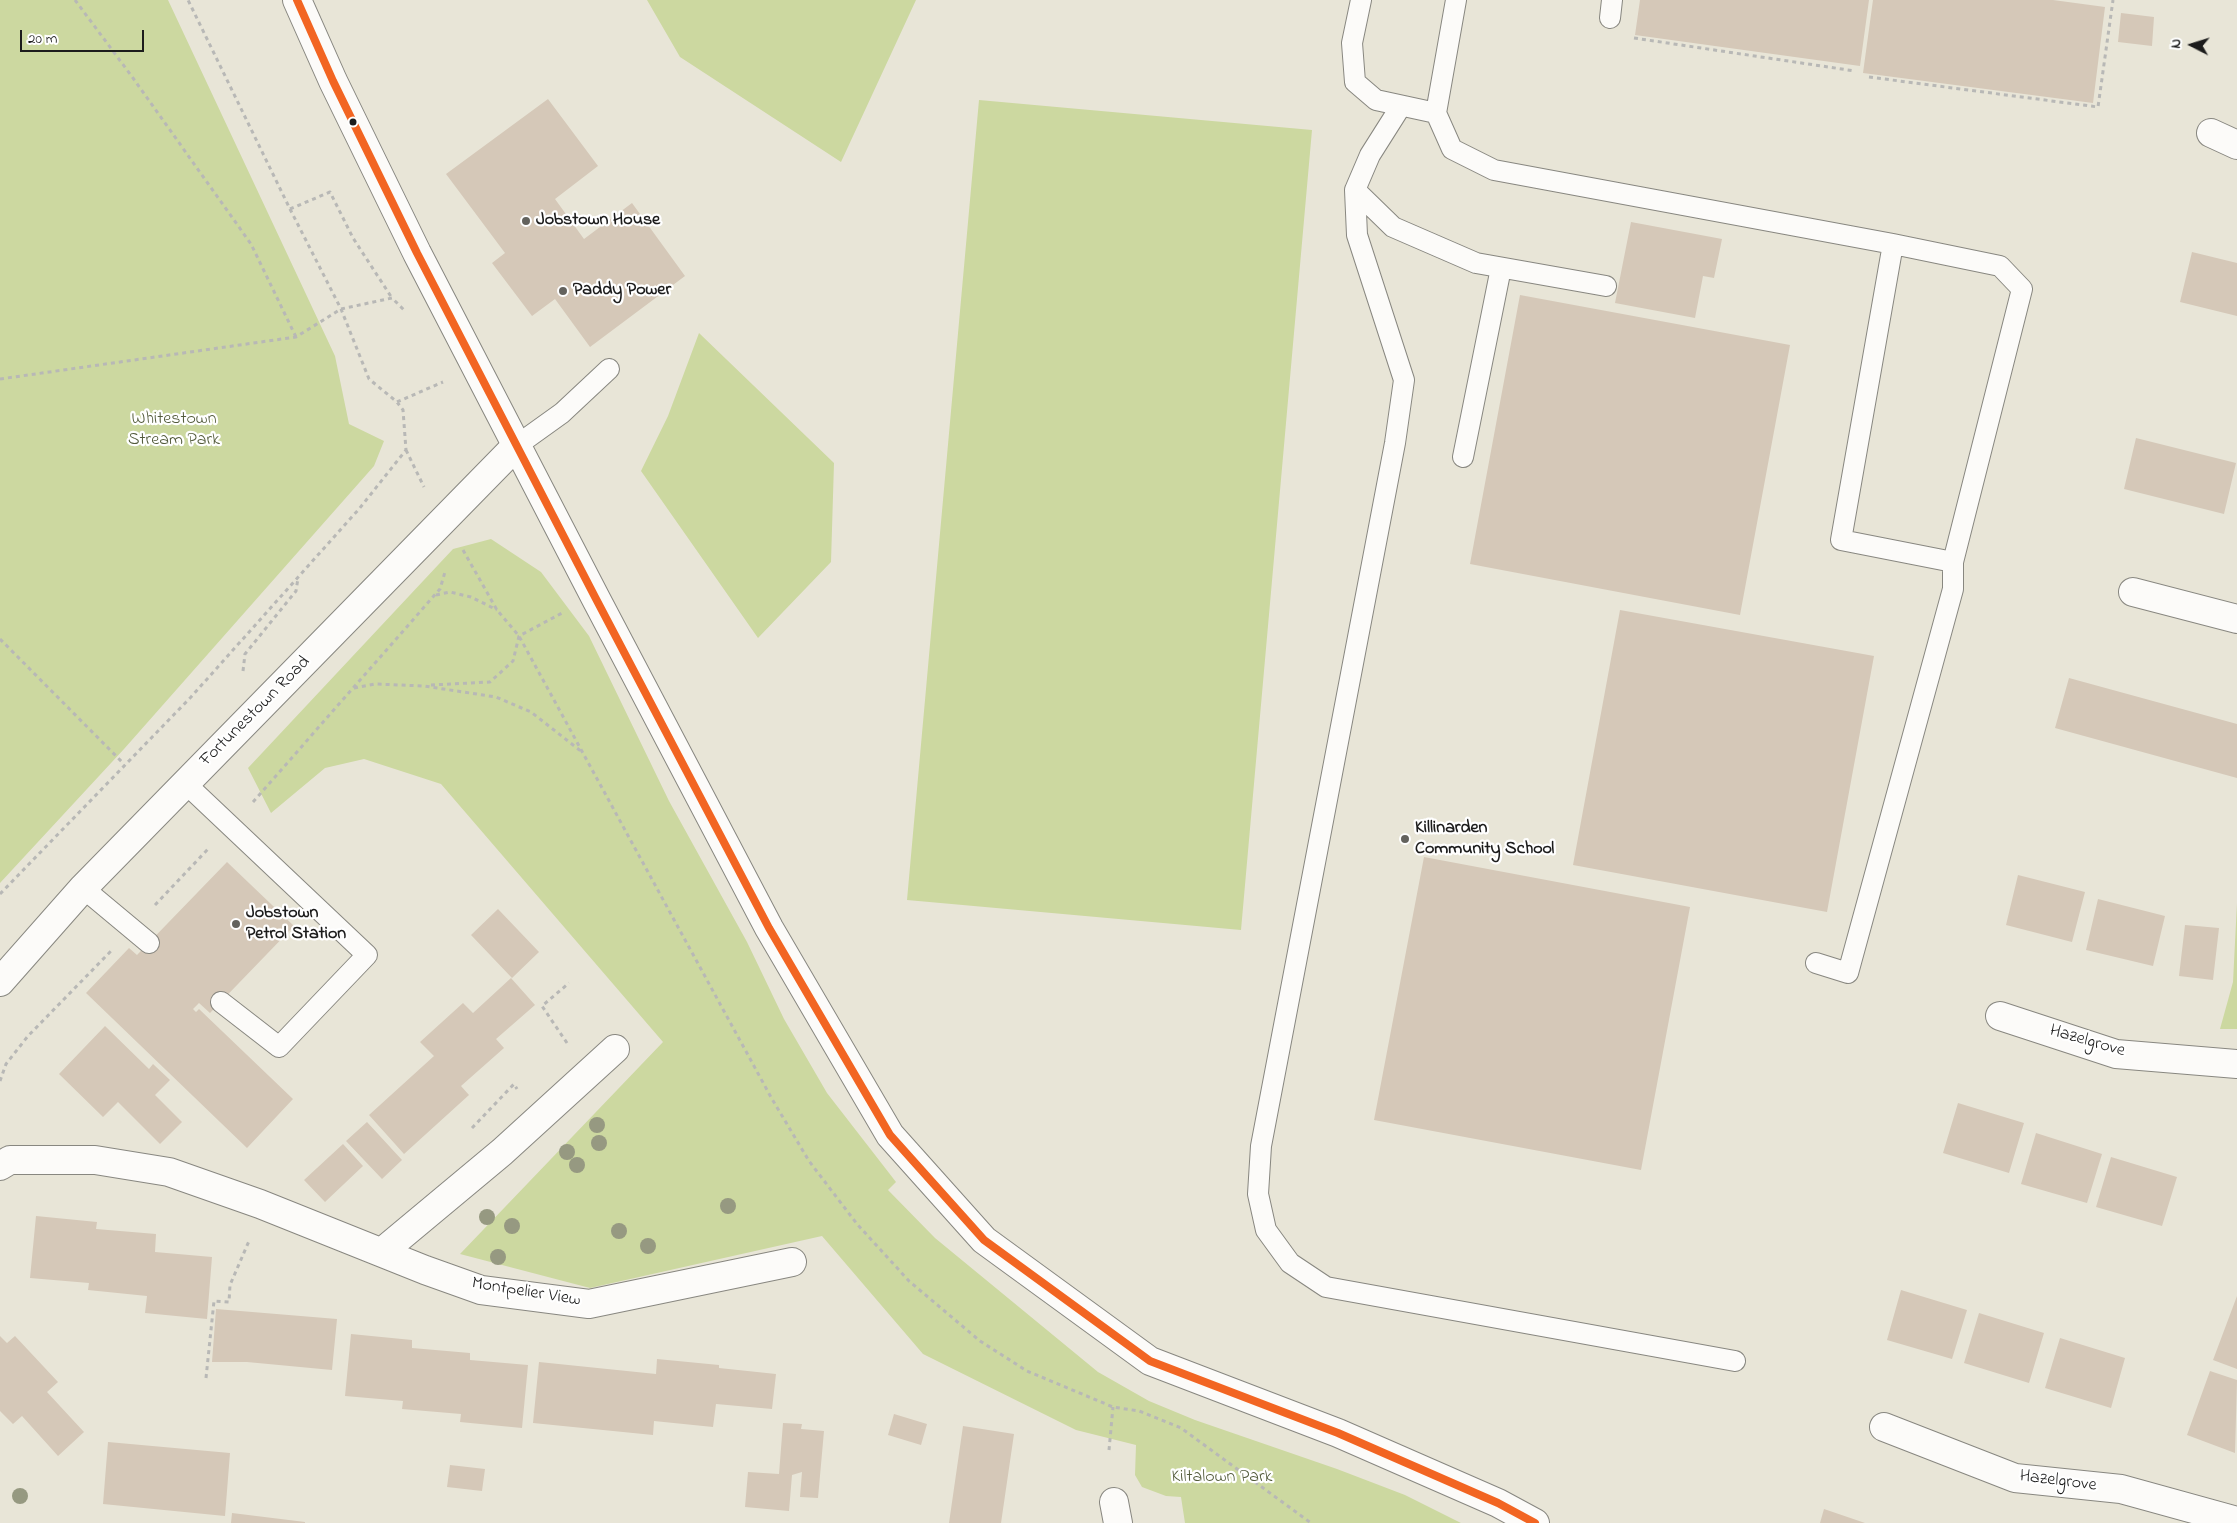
<!DOCTYPE html>
<style>
body{margin:0}
#map{position:relative;width:2237px;height:1523px;overflow:hidden;background:#e8e5d7;font-family:"Indie Flower",sans-serif}
canvas{display:block}
.north{position:absolute;left:2167px;top:20px;width:50px;height:50px;-webkit-text-stroke:4px #fff;paint-order:stroke;rotate:275deg;font-size:14px;font-weight:700;line-height:20px;text-align:center;color:#1c1c1c}
.north::after{content:'';display:block;margin:auto;width:18px;height:22px;background:#1c1c1c;clip-path:polygon(50% 0,100% 100%,50% 72%,0 100%)}
.scale{position:absolute;left:20px;top:30px;width:124px;height:22px;box-sizing:border-box;border:2px solid #1c1c1c;border-top:0;padding-left:6px;font-size:15px;line-height:18px;white-space:nowrap;color:#1c1c1c;-webkit-text-stroke:4px #fff;paint-order:stroke}
</style>
<div id="map">
<canvas width="2237" height="1523"></canvas>
<div class="north">N</div>
<div class="scale">20 m</div>
</div>
<script>
const c = document.querySelector('canvas').getContext('2d');
c.lineJoin = 'round';
function fill(path, color) {
  c.fillStyle = color;
  c.fill(path, 'evenodd');
}
function shape(rows) {
  const path = new Path2D();
  for (const r of rows) {
    path.moveTo(r[0], r[1]);
    for (let i = 2; i < r.length; i += 2) path.lineTo(r[i], r[i + 1]);
  }
  return path;
}
function stroke(path, color, width, dash) {
  c.strokeStyle = color;
  c.lineWidth = width;
  c.lineCap = dash ? 'butt' : 'round';
  c.setLineDash(dash || []);
  c.stroke(path);
}
function label(font, color, halo, rows, align = 'center') {
  c.font = font + ' "Indie Flower",sans-serif';
  c.lineWidth = 4.5;
  c.setLineDash([]);
  c.textBaseline = 'middle';
  c.strokeStyle = halo;
  c.fillStyle = color;
  for (const [text, x, y, turn = 0] of rows) {
    c.save();
    c.translate(x, y);
    c.rotate((+turn || 0) * Math.PI / 180);
    c.textAlign = isNaN(turn) ? turn : align;
    if (halo) c.strokeText(text, 0, 0);
    c.fillText(text, 0, 0);
    c.restore();
  }
}
const green = shape([
 [0,0,168,0,335,356,349,424,384,441,374,466,124,749,0,883],
 [647,0,916,0,841,162,680,57],
 [979,100,1312,130,1241,930,907,900],
 [699,333,834,463,831,562,758,638,641,471,668,416],
 [491,539,541,572,589,636,669,801,747,942,784,1019,827,1093,896,1182,888,1190,935,1238,1098,1372,1149,1401,1195,1420,1337,1469,1405,1495,1461,1523,1185,1523,1181,1497,1166,1496,1142,1487,1135,1475,1136,1445,1076,1430,923,1354,822,1236,590,1288,460,1254,663,1042,441,784,364,759,325,768,271,813,248,768,453,549],
 [2237,903,2237,1029,2220,1029,2233,982]
]);
const building = shape([
 [1640,0,1869,0,1860,66,1635,35],
 [1873,0,2053,0,2105,7,2093,103,1863,73],
 [2121,13,2154,17,2152,46,2118,42],
 [548,99,598,166,555,199,584,239,632,203,685,276,590,347,555,299,532,316,492,263,505,253,446,174],
 [1631,222,1722,239,1714,278,1703,276,1695,318,1615,303],
 [2192,252,2237,263,2237,316,2180,302],
 [1520,295,1790,345,1740,615,1470,564],
 [2136,438,2236,463,2224,514,2124,489],
 [1620,610,1874,656,1827,912,1573,865],
 [2069,678,2237,724,2237,778,2055,728],
 [1424,857,1690,907,1641,1170,1374,1120],
 [227,862,294,926,210,1013,199,1003,193,1009,196,1012,199,1009,293,1099,247,1148,86,993,129,948,137,955],
 [2018,875,2085,892,2072,942,2006,925],
 [2098,899,2165,916,2153,966,2086,950],
 [498,909,539,952,512,978,471,935],
 [2185,925,2219,928,2213,980,2179,976],
 [511,978,535,1005,496,1039,504,1048,461,1086,469,1095,404,1154,369,1115,434,1056,420,1042,463,1003,473,1013],
 [105,1026,149,1069,153,1064,170,1080,155,1095,182,1122,160,1144,118,1102,103,1117,59,1074],
 [1958,1103,2024,1123,2009,1173,1943,1153],
 [367,1122,402,1160,382,1179,346,1141],
 [2036,1133,2102,1154,2087,1203,2021,1184],
 [343,1144,363,1166,325,1202,304,1180],
 [2111,1157,2177,1177,2162,1226,2096,1207],
 [36,1216,97,1222,96,1229,156,1234,155,1252,212,1257,207,1319,145,1313,147,1296,88,1290,89,1283,30,1278],
 [1901,1290,1967,1310,1952,1359,1887,1340],
 [2237,1296,2237,1369,2213,1360],
 [216,1309,337,1319,332,1370,247,1362,212,1362],
 [1979,1313,2044,1333,2029,1383,1964,1363],
 [351,1334,412,1340,412,1348,470,1353,470,1360,528,1365,522,1428,460,1422,461,1414,402,1409,403,1401,345,1396],
 [0,1336,7,1343,15,1336,58,1382,47,1392,84,1432,58,1456,22,1416,13,1424,0,1411],
 [2060,1338,2125,1358,2111,1408,2045,1388],
 [657,1359,719,1365,719,1368,776,1374,772,1409,716,1404,713,1427,654,1421,653,1435,533,1423,539,1362,656,1374],
 [2210,1371,2237,1380,2235,1453,2187,1435],
 [894,1414,927,1424,921,1445,888,1435],
 [783,1423,802,1424,801,1429,824,1431,818,1498,800,1497,802,1472,792,1475,789,1511,745,1507,748,1472,779,1474],
 [963,1426,1014,1434,1001,1523,949,1523],
 [108,1442,230,1453,225,1516,103,1504],
 [450,1465,485,1469,482,1491,447,1487],
 [1824,1509,1865,1523,1820,1523],
 [232,1513,305,1522,305,1523,231,1523]
]);
const path = shape([
 [75,0,133,78,251,244,296,337],
 [1634,38,1855,71],
 [1869,77,2098,107,2113,0],
 [290,209,330,192,353,238,392,298],
 [0,379,296,337,341,309,392,298,405,311],
 [397,402,443,382],
 [406,450,424,487],
 [463,550,497,610,519,636,772,1099,809,1161,857,1224,909,1281,980,1341,1027,1371,1113,1407,1139,1411,1181,1428,1311,1523],
 [436,595,450,592,471,597,497,610],
 [0,639,124,764],
 [243,671,245,654,296,591,298,578],
 [431,685,490,682,513,661,519,636,564,612],
 [354,688,375,684,424,686,496,697,531,712,582,752],
 [253,802,440,589,445,572],
 [0,894,191,697,359,509,406,450,403,410,397,402,369,379,341,309,290,209,188,0],
 [155,905,209,848],
 [567,1043,542,1006,569,983],
 [0,1081,6,1064,28,1036,111,951],
 [472,1128,514,1084,517,1089],
 [206,1378,214,1301,229,1302,230,1285,249,1241],
 [1109,1450,1113,1407]
]);
const lane = shape([
 [1361,0,1352,43,1355,82,1376,100,1436,113],
 [1456,0,1436,113,1452,149,1494,170,1893,244,2000,266,2022,289,1953,562,1841,540,1893,244],
 [1610,18,1612,0],
 [1401,106,1370,155,1355,190,1357,235,1404,380,1395,443,1261,1146,1258,1194,1266,1230,1290,1263,1326,1287,1735,1361],
 [1355,190,1393,227,1476,263,1606,286],
 [516,446,562,413,609,369],
 [1463,457,1501,268],
 [185,783,367,955,279,1047,221,1002],
 [83,888,149,943],
 [1816,963,1848,973,1953,589,1953,562]
]);
const street = shape([
 [2211,133,2237,145],
 [2133,592,2237,619],
 [2000,1016,2116,1054,2237,1064],
 [0,1166,10,1160,95,1160,169,1172,260,1204,425,1270,481,1290,589,1304,792,1262],
 [382,1252,502,1152,615,1049],
 [1884,1427,2015,1478,2121,1489,2237,1521],
 [1114,1502,1118,1523]
]);
const secondary = shape([
 [0,982,83,888,516,446]
]);
const primary = shape([
 [297,0,333,81,417,253,595,597,769,928,890,1135,984,1240,1150,1361,1338,1433,1498,1503,1535,1523]
]);
const bus1 = shape([
 [297,0,333,81,417,253,595,597,769,928,890,1135,984,1240,1150,1361,1338,1433,1498,1503,1535,1523]
]);
const trees = [
 [597,1125],
 [599,1143],
 [567,1152],
 [577,1165],
 [728,1206],
 [487,1217],
 [512,1226],
 [619,1231],
 [648,1246],
 [498,1257],
 [20,1496]
];
const markers = [
 [353,122,4.5,"#1c1c1c"],
 [526,221,5,"#63625d"],
 [563,291,5,"#63625d"],
 [1405,839,5,"#63625d"],
 [236,924,5,"#63625d"]
];
const poiNames = [
 ["Jobstown House",536,221],
 ["Paddy Power",573,291],
 ["Killinarden",1415,829],
 ["Community School",1415,850],
 ["Jobstown",246,914],
 ["Petrol Station",246,935]
];
const parkNames = [
 ["Whitestown",174,420],
 ["Stream Park",174,441],
 ["Kiltalown Park",1222,1478]
];
const streetNames = [
 ["Fortunestown Road",256,712,-45],
 ["Hazelgrove",2087,1042,16],
 ["Montpelier View",526,1293,9],
 ["Hazelgrove",2058,1482,7]
];
fill(green, '#ccd8a0');
fill(building, '#d5c8b8');
stroke(lane, '#888780', 22);
stroke(street, '#888780', 30);
stroke(secondary, '#888780', 30);
stroke(primary, '#888780', 30);
stroke(path, '#b8b8b6', 3, [4, 4]);
stroke(lane, '#fcfbf9', 20);
stroke(street, '#fcfbf9', 28);
stroke(secondary, '#fcfbf9', 28);
stroke(primary, '#fcfbf9', 28);
stroke(bus1, '#f26522', 8);
c.fillStyle = '#969981';
for (const [x, y] of trees) {
  c.beginPath();
  c.arc(x, y, 8, 0, 2 * Math.PI);
  c.fill();
}
for (const [x, y, r, color] of markers) {
  const dot = new Path2D();
  dot.arc(x, y, r, 0, 2 * Math.PI);
  c.fillStyle = color;
  c.fill(dot);
  stroke(dot, '#fff', 2);
}
label('bold 18px', '#1c1c1c', '#fff', poiNames, 'left');
label('18px', '#525a3a', '#fff', parkNames);
label('18px', '#1c1c1c', '#fff', streetNames);
</script>
